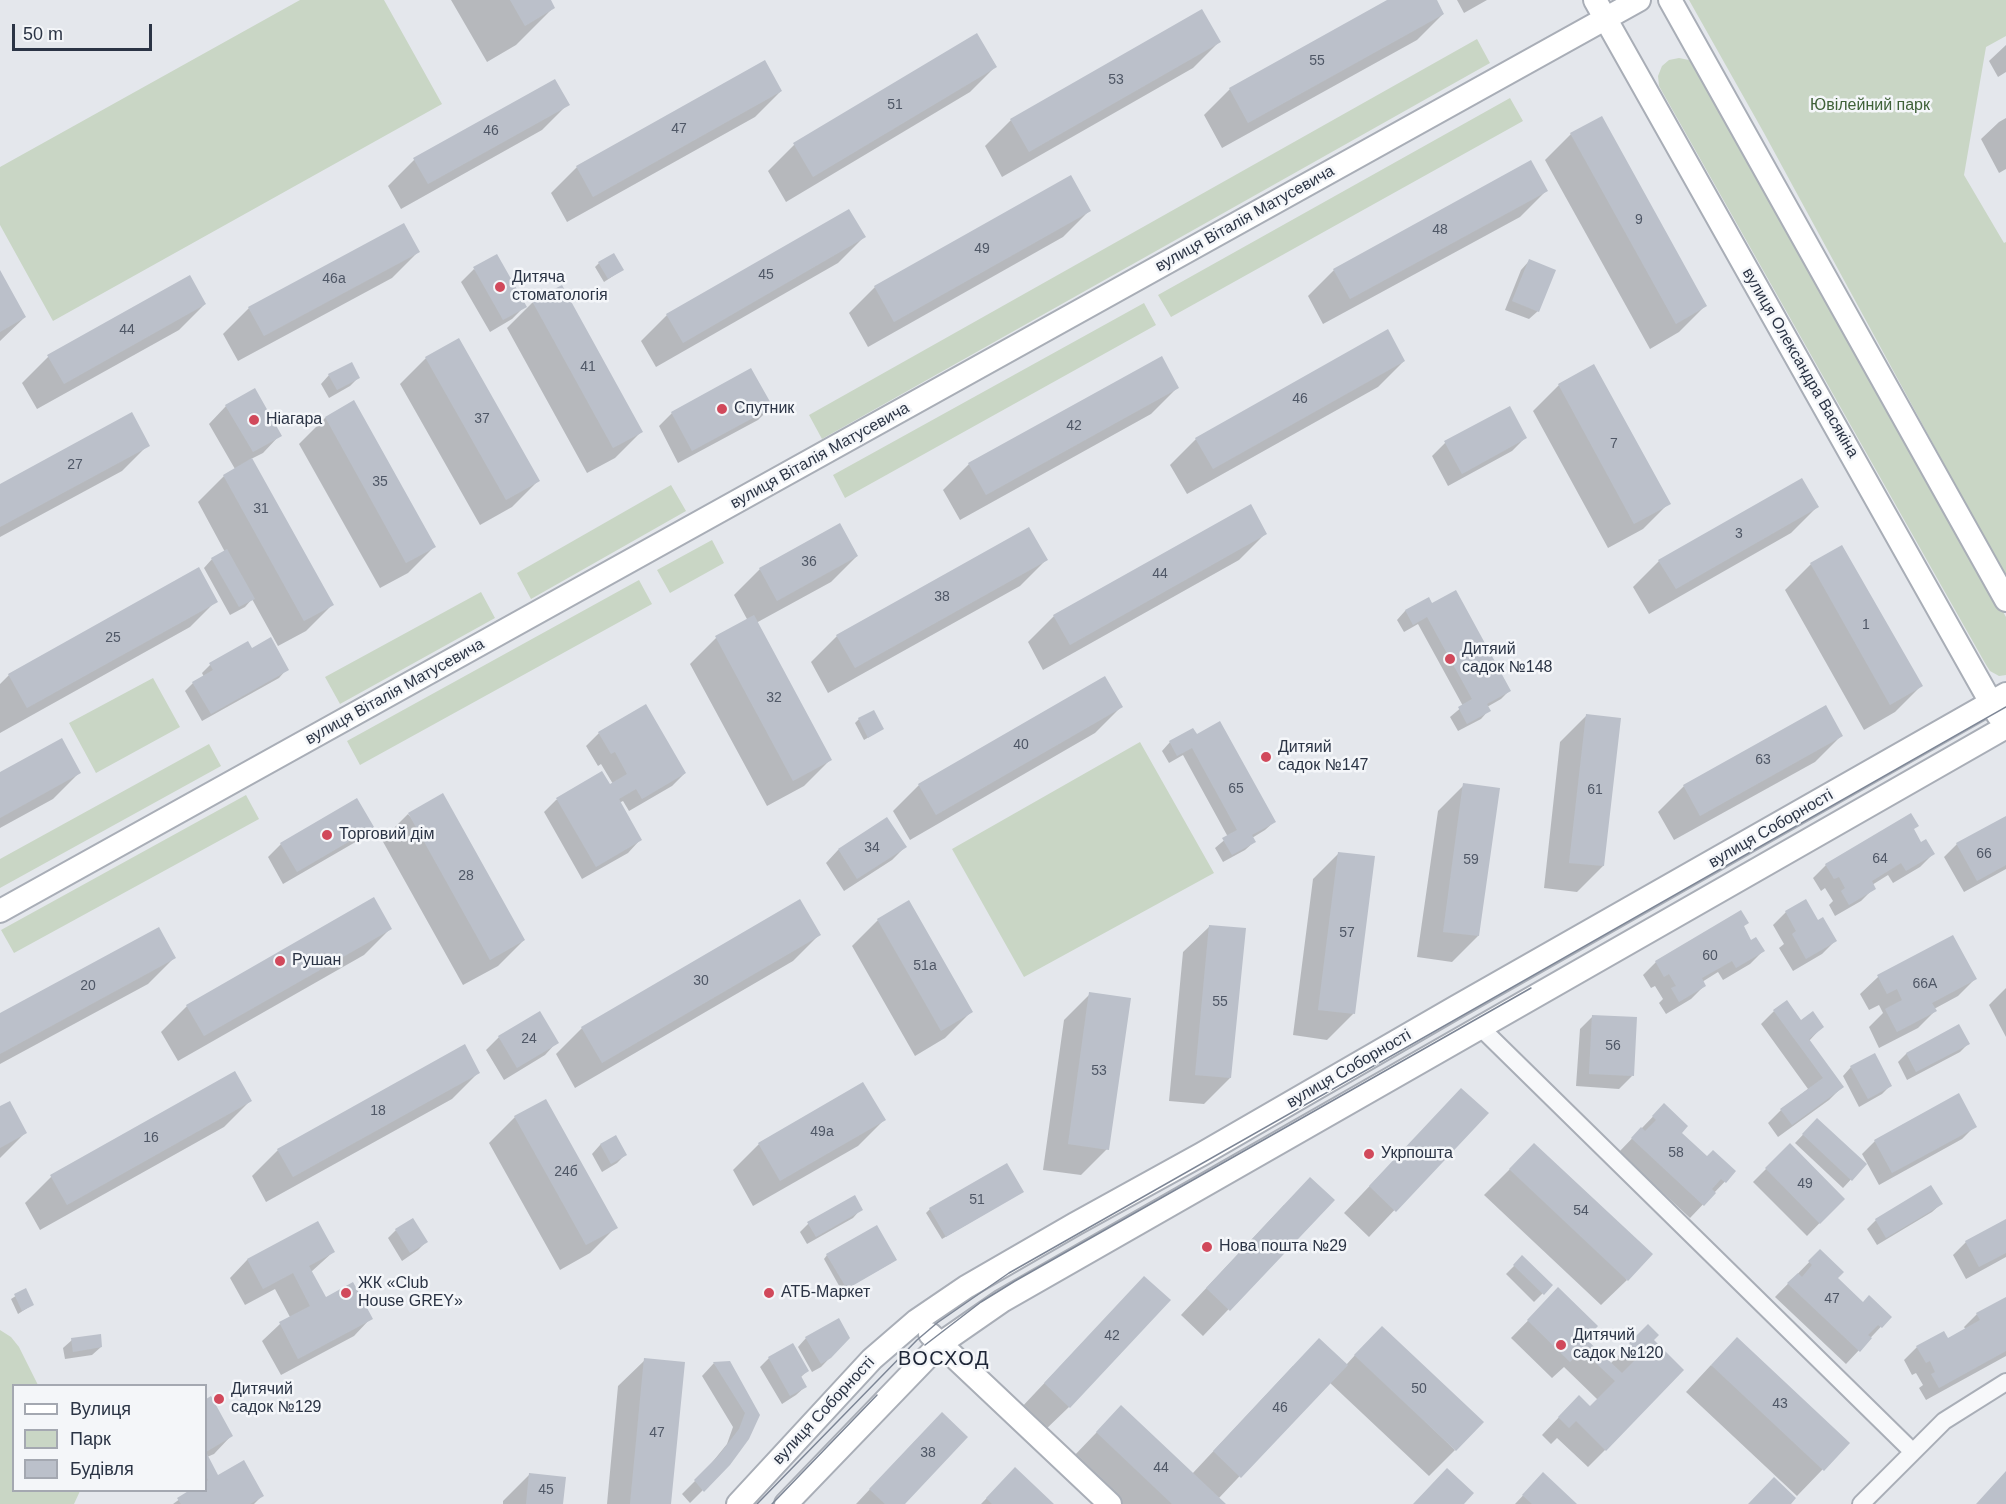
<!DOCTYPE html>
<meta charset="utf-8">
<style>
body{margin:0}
#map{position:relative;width:2006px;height:1504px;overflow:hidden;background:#e4e7ec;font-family:Arial,sans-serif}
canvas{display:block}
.legend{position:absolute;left:12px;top:1384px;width:195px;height:108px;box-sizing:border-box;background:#f4f6f9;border:2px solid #a4a8b1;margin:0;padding:8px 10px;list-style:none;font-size:18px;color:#2b3445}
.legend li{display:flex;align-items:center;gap:12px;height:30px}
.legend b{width:30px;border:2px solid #a4a8b1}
.scale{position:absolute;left:12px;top:24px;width:140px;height:27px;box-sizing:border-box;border:3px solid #2b3445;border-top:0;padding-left:8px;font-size:18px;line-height:21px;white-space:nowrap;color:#2b3445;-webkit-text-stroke:4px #f4f6f9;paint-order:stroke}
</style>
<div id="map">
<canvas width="2006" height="1504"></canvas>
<ul class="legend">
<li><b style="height:8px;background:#fff"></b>Вулиця</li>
<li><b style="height:16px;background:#c9d6c5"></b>Парк</li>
<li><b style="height:16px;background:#bbc0ca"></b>Будівля</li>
</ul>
<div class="scale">50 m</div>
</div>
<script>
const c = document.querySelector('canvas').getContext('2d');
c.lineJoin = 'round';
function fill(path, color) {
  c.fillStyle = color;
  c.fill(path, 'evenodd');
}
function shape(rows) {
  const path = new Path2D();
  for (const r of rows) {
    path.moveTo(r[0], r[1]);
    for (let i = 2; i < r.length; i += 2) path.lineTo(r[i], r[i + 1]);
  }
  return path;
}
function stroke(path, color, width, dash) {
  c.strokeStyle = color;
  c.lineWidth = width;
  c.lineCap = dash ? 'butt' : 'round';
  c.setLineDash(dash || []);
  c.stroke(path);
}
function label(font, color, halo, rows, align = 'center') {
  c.font = font + ' Arial,sans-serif';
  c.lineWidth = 5;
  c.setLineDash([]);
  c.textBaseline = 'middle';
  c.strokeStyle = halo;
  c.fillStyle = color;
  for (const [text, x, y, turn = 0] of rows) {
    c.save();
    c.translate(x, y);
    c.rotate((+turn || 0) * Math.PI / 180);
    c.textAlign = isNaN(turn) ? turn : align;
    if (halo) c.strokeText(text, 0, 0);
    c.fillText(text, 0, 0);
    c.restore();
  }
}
const green = shape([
 [300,0,384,0,442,104,53,321,0,225,0,167],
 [1689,0,2006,0,2006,36,1986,47,1964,175,2004,243,2006,242,2006,578,1764,133],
 [1477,39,1490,63,822,439,809,415],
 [1679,58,1689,60,1696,67,2006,617,2006,675,1999,676,1990,671,1985,663,1659,86,1658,76,1662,66,1669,60],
 [1510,98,1523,121,1171,317,1158,295],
 [1144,303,1156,325,845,498,833,475],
 [671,485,686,511,531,599,517,573],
 [712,540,724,563,670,593,657,570],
 [639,580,652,604,360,765,347,741],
 [481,592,495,618,340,704,325,677],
 [153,678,180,727,96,773,69,723],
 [1140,742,1214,873,1024,977,952,849],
 [209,744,221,766,0,888,0,859],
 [246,795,259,819,14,953,1,930],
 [0,1330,11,1337,19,1347,38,1385,14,1386,14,1490,80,1491,74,1504,0,1504]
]);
const shadow = shape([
 [451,0,549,0,553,8,516,45,487,62],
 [1390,0,1435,0,1443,14,1417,40,1222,148,1204,115,1230,89],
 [1457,0,1487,0,1464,13],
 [977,35,996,66,970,92,786,202,768,171,794,145],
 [1219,42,1193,68,1002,177,985,146,1011,120],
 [2006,45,2006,72,1998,77,1989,61],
 [781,91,755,117,567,222,551,193,577,167],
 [568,104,542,130,401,209,388,186,414,160],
 [2006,118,2006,169,1999,173,1981,139,1999,122],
 [1571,134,1705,306,1679,332,1650,349,1545,160],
 [1546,191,1520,217,1323,324,1308,296,1334,270],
 [1089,211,1063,237,868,347,849,313,875,287],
 [864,237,838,263,656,367,641,341,667,315],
 [418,252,392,278,238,361,223,334,249,308],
 [1529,261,1538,311,1529,319,1505,310,1521,270],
 [599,263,622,270,604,282,595,267],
 [474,269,525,306,512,319,490,332,461,282],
 [0,273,25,317,0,341],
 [533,302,641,432,615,458,587,473,507,328],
 [205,304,179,330,37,409,22,383,48,357],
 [426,358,538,481,512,507,480,525,400,384],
 [1404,361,1378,387,1187,494,1170,465,1196,439],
 [751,370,771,407,758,420,678,463,659,426,672,413],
 [329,375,359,377,350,386,329,398,321,384],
 [1559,385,1669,503,1643,529,1608,548,1533,411],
 [1177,388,1151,414,960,520,943,490,969,464],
 [353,402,434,547,408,573,380,588,299,444,325,418],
 [226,406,280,435,263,453,251,459,332,605,306,631,278,646,252,599,245,607,230,615,204,568,212,559,225,552,198,502,224,476,235,469,209,424],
 [1525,438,1512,451,1448,486,1432,456,1445,443],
 [148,445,122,471,0,537,0,485],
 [1817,507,1791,533,1649,614,1633,587,1659,561],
 [1265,534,1239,560,1043,670,1028,642,1054,616],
 [857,556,831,582,756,623,830,760,804,786,767,806,690,664,716,638,748,621,734,595,760,569],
 [1046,560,1020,586,828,693,811,662,837,636],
 [1811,564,1921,686,1895,712,1864,730,1785,590],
 [1428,599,1509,691,1501,699,1487,707,1489,710,1481,719,1458,731,1450,717,1463,706,1418,624,1404,632,1397,620,1405,611],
 [216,601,190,627,0,733,0,684,9,675],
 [251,650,287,669,279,678,202,721,185,691,193,683,204,677,202,673,210,665],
 [1121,707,1095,733,910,840,893,811,919,785],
 [1586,716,1603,866,1577,892,1544,888,1560,742],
 [859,719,882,729,864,740,855,723],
 [1193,730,1274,822,1265,830,1252,838,1254,842,1245,850,1223,862,1215,848,1228,837,1183,755,1169,763,1162,751,1170,742],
 [599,733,685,773,672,786,629,811,623,801,619,803,640,840,628,853,582,879,544,812,556,800,602,773,609,786,613,784,601,764,598,766,586,746],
 [1841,736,1815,762,1674,840,1658,812,1684,786],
 [79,773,53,799,0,828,0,774],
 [1464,785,1478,936,1452,962,1417,957,1438,811],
 [408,814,524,940,498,966,463,985,382,840],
 [2006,818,2006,869,1964,892,1944,857,1957,844],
 [372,827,359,840,283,884,268,857,281,844],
 [1912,830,1921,844,1933,854,1920,867,1893,883,1888,875,1872,885,1874,888,1861,901,1835,916,1829,905,1833,901,1825,888,1821,891,1813,878,1826,865],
 [905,847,892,860,844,891,826,863,838,850],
 [1339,853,1353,1014,1327,1040,1293,1035,1313,879],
 [1786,912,1817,922,1835,941,1822,954,1793,971,1779,948,1784,944,1773,925],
 [878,920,971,1012,945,1038,915,1056,852,946],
 [1210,926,1230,1078,1204,1104,1169,1101,1183,952],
 [1743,927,1751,942,1763,951,1750,964,1723,980,1718,972,1702,982,1704,986,1691,999,1666,1014,1659,1003,1663,999,1655,986,1651,988,1643,975,1656,962],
 [390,929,364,955,178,1061,161,1032,187,1006],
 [819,935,793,961,575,1088,556,1054,582,1028],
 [1953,937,1975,979,1958,996,1934,1009,1935,1011,1918,1028,1879,1048,1869,1027,1883,1013,1879,1005,1869,1010,1860,994,1878,977],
 [174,958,148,984,0,1064,0,1015],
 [2006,988,2006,1037,1989,1005],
 [1090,994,1107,1149,1081,1175,1043,1170,1064,1020],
 [1774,1011,1801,1022,1822,1027,1809,1041,1842,1087,1829,1100,1778,1137,1768,1123,1781,1110,1808,1089,1761,1024],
 [1593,1016,1632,1076,1619,1089,1576,1086,1580,1029],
 [1959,1026,1968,1044,1960,1052,1907,1080,1898,1062,1906,1054],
 [499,1037,557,1042,545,1055,504,1080,486,1050],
 [1851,1067,1890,1086,1882,1094,1859,1107,1843,1076],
 [235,1073,250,1101,224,1127,40,1230,25,1203,51,1177],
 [478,1073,452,1099,266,1202,252,1176,278,1150],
 [863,1084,884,1120,858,1146,753,1206,733,1170,759,1144],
 [1664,1105,1680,1133,1707,1158,1734,1172,1690,1218,1619,1152],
 [0,1108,25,1133,0,1158],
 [1486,1113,1369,1237,1344,1213,1436,1116],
 [515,1117,616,1227,590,1253,560,1270,489,1143],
 [1817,1120,1865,1164,1843,1188,1795,1143],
 [1975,1126,1962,1139,1879,1185,1862,1154,1875,1141],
 [615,1137,625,1155,617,1163,602,1172,592,1154,600,1145],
 [1534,1145,1627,1280,1601,1305,1484,1195],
 [1790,1145,1843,1199,1807,1236,1753,1182],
 [1931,1187,1941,1204,1932,1212,1877,1245,1867,1229,1876,1220],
 [1022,1192,942,1239,926,1213,930,1209],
 [1333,1200,1203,1336,1181,1315,1284,1205],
 [861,1209,853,1218,807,1244,800,1232,808,1224],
 [2006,1220,2006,1257,1966,1279,1953,1255,1966,1242],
 [317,1223,333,1252,311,1272,325,1299,371,1318,354,1336,281,1375,262,1341,280,1324,290,1317,275,1289,245,1305,230,1278,247,1260],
 [396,1230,426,1242,418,1250,402,1261,388,1238],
 [1820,1251,1836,1278,1863,1304,1890,1317,1846,1364,1775,1297],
 [827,1255,891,1263,842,1291,824,1259],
 [1522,1258,1551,1285,1534,1302,1506,1274],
 [25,1290,32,1305,18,1314,11,1299],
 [1558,1290,1584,1339,1610,1364,1648,1326,1652,1341,1605,1450,1588,1467,1557,1438,1551,1444,1542,1435,1561,1415,1590,1408,1598,1400,1564,1367,1552,1378,1511,1338],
 [2006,1302,2006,1356,1926,1400,1919,1388,1923,1385,1916,1373,1912,1375,1904,1360,1917,1347,1947,1340,1966,1330,1964,1327,1977,1314],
 [1119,1304,1069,1407,1043,1432,1019,1410],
 [806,1338,849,1338,821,1367,812,1372,798,1347],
 [72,1340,101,1347,92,1355,65,1359,63,1348],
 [1356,1354,1455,1450,1429,1476,1329,1382,1218,1499,1223,1504,1119,1504,1071,1459,1121,1407,1192,1474,1293,1366,1346,1365],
 [769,1358,808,1370,800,1378,805,1387,796,1395,782,1404,760,1367],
 [645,1360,670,1504,607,1504,618,1386],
 [714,1363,758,1415,729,1464,690,1503,682,1494,706,1470,727,1444,733,1427,702,1376],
 [1711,1365,1848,1443,1797,1496,1686,1392],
 [210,1398,231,1436,214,1454,207,1457,218,1477,262,1496,254,1504,173,1504,188,1493,187,1490,206,1490,206,1401],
 [916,1440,903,1504,856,1504],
 [1015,1469,1052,1504,981,1504],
 [1543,1474,1575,1504,1515,1504],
 [529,1475,562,1504,503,1504,503,1501]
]);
const building = shape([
 [510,0,551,0,555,8,525,26],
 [1387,0,1437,0,1444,14,1248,123,1229,88],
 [1202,9,1221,42,1029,152,1010,119],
 [977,33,997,67,813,177,793,143],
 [765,60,782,91,593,197,576,166],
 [555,79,570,105,428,184,413,158],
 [1602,116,1707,306,1676,324,1570,133],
 [1531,160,1548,191,1350,299,1333,269],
 [1071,175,1091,211,894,322,874,286],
 [849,209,866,237,683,343,666,314],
 [404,223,420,252,264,336,248,307],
 [614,253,624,270,608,279,598,262],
 [497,254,527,307,503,320,473,267],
 [1529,259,1556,270,1539,312,1512,301],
 [0,270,26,317,0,332],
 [190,275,206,304,64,384,47,355],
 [562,285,643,432,613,448,532,301],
 [1388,329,1405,361,1213,469,1195,438],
 [459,338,540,481,506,500,425,357],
 [1162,356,1179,388,986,495,968,463],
 [352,362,360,378,337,390,328,374],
 [1594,364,1671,504,1634,524,1558,384],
 [751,368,773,407,692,451,671,412],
 [255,388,282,436,253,452,225,405],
 [354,400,436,547,406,563,325,417],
 [1510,406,1527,438,1462,474,1444,441],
 [132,412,150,446,0,527,0,484],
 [252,458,334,605,304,621,223,475],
 [1802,478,1819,507,1676,589,1658,560],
 [1251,504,1267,534,1070,645,1053,615],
 [840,523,858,556,777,601,759,568],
 [1029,527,1048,560,855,668,836,635],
 [1842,545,1923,686,1890,705,1810,563],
 [227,549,255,599,239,607,211,558],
 [199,567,218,602,27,708,8,674],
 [1456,590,1511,691,1487,704,1491,711,1467,724,1458,707,1472,699,1427,617,1413,625,1405,610,1429,597,1432,603],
 [754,615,832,760,793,781,715,636],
 [271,637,289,670,211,714,192,682,213,670,209,663,248,641,252,648],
 [1105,676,1123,707,936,815,918,784],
 [646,704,686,773,642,799,636,789,619,799,642,840,596,867,556,798,602,771,610,784,627,774,615,752,611,754,598,732],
 [1826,705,1843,736,1700,816,1683,785],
 [874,710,884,729,868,738,858,718],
 [1586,714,1621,718,1604,866,1569,863],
 [1220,721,1276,822,1252,835,1256,842,1232,855,1222,838,1237,830,1192,748,1177,756,1169,741,1193,728,1197,734],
 [62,738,81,773,0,818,0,772],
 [1463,783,1500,788,1479,936,1443,932],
 [443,793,525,940,490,960,408,813],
 [357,798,374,827,297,872,280,843],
 [1911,813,1919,826,1914,829,1921,842,1926,839,1935,854,1906,871,1901,863,1872,881,1876,889,1849,905,1841,891,1845,888,1839,877,1834,879,1825,864],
 [2006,816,2006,865,1977,881,1956,843],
 [887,817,907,847,857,879,838,849],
 [1338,852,1375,856,1355,1014,1318,1010],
 [374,897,392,929,204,1036,186,1005],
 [800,899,821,935,602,1063,581,1027],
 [1806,899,1818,920,1823,917,1837,941,1806,959,1792,934,1796,931,1785,911],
 [909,900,973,1012,941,1031,877,919],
 [1741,910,1749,923,1744,926,1751,940,1756,937,1765,951,1736,968,1732,961,1702,978,1706,986,1679,1002,1671,988,1676,986,1669,974,1664,977,1655,961],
 [1209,925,1246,928,1231,1078,1195,1075],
 [159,927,176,958,0,1054,0,1013],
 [1953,935,1977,979,1932,1003,1937,1011,1897,1032,1885,1009,1902,1000,1897,989,1887,994,1877,975],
 [1089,992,1131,998,1109,1150,1068,1144],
 [1787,1000,1801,1020,1813,1011,1824,1027,1809,1039,1844,1087,1792,1125,1780,1109,1823,1078,1773,1010],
 [540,1011,559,1043,517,1068,498,1036],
 [1592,1015,1637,1017,1634,1076,1589,1074],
 [1959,1024,1970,1044,1916,1072,1906,1053],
 [465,1044,480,1073,293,1177,277,1149],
 [1875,1053,1892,1086,1868,1099,1850,1066],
 [235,1071,252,1101,67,1205,50,1175],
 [863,1082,886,1120,780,1181,758,1143],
 [1461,1088,1489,1113,1396,1212,1369,1186],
 [1959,1093,1977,1127,1892,1173,1874,1140],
 [546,1099,618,1228,586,1245,514,1116],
 [10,1101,27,1133,0,1148,0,1106],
 [1664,1103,1688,1126,1682,1133,1707,1156,1713,1150,1736,1171,1726,1183,1721,1179,1712,1189,1716,1193,1704,1206,1631,1138,1641,1127,1645,1131,1656,1120,1652,1116],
 [1817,1118,1867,1164,1852,1181,1802,1134],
 [616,1135,627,1155,611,1164,600,1144],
 [1534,1143,1653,1254,1628,1281,1509,1169],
 [1790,1143,1845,1199,1820,1224,1765,1168],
 [1007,1163,1024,1192,946,1237,929,1208],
 [1310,1177,1335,1200,1230,1311,1206,1288],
 [1931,1185,1943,1204,1886,1238,1875,1219],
 [855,1195,863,1210,816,1237,807,1222],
 [413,1218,428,1242,410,1253,395,1229],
 [2006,1219,2006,1253,1979,1267,1965,1241],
 [318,1221,335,1252,309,1266,326,1297,353,1282,373,1319,298,1359,279,1322,310,1306,293,1273,263,1289,247,1259],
 [877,1225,897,1260,847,1289,826,1254],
 [1820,1249,1844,1272,1838,1278,1863,1302,1869,1295,1892,1317,1882,1328,1878,1325,1868,1335,1872,1338,1860,1352,1787,1283,1798,1273,1802,1277,1812,1265,1808,1261],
 [1522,1255,1553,1285,1544,1295,1513,1265],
 [1144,1276,1171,1300,1070,1408,1044,1383],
 [1558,1287,1598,1326,1586,1339,1622,1373,1640,1355,1629,1343,1648,1324,1659,1335,1654,1340,1684,1370,1606,1451,1576,1421,1569,1428,1558,1417,1579,1395,1590,1406,1615,1381,1582,1350,1570,1362,1527,1320],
 [26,1288,34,1305,22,1311,14,1294],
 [2006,1297,2006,1351,1939,1388,1931,1374,1935,1372,1930,1361,1926,1363,1916,1346,1944,1331,1948,1338,1980,1320,1976,1313],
 [839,1318,850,1338,831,1358,821,1364,805,1337],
 [1382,1326,1484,1422,1456,1451,1354,1355],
 [101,1334,102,1347,73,1352,71,1338],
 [1737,1337,1850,1443,1824,1471,1711,1365],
 [1319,1338,1348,1365,1241,1478,1213,1451],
 [793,1343,809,1371,801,1376,807,1387,790,1396,768,1357],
 [644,1358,685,1362,671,1504,630,1504],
 [730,1361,760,1415,749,1439,730,1465,704,1492,694,1480,719,1455,739,1429,745,1413,713,1362],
 [211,1396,233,1436,206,1452,218,1475,244,1460,264,1496,250,1504,181,1504,177,1498,190,1490,206,1490,206,1482,208,1480,206,1476,206,1399],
 [1121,1405,1226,1504,1172,1504,1096,1432],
 [942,1412,968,1437,905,1504,885,1504,869,1489],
 [1015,1467,1054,1504,992,1504,986,1498],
 [1447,1468,1474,1493,1464,1504,1413,1504],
 [2006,1471,2006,1504,1976,1504],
 [1543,1472,1577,1504,1532,1504,1522,1495],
 [529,1473,566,1477,563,1504,526,1504],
 [1774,1477,1796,1498,1791,1504,1748,1504]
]);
const street = shape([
 [1480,1027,1913,1452],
 [1861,1504,1944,1421,2006,1382]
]);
const secondary = shape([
 [1595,0,1998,715],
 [1670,0,2006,600],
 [0,911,1639,0],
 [930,1334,1110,1504],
 [738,1504,872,1359,916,1321,966,1287,1075,1224,1202,1154,1456,1007,2006,694],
 [786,1504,940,1344,1002,1301,2006,727]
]);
const tram = shape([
 [925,1345,981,1302,1015,1281,1531,988],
 [757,1504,917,1340,937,1323,1009,1273,2006,707],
 [772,1504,877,1395]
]);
const markers = [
 [500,287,6,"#d1495b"],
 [722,409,6,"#d1495b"],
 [254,420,6,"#d1495b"],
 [1450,659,6,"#d1495b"],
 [1266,757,6,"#d1495b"],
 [327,835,6,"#d1495b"],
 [280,961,6,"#d1495b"],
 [1369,1154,6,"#d1495b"],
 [1207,1247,6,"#d1495b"],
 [346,1293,6,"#d1495b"],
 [769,1293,6,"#d1495b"],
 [1561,1345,6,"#d1495b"],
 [219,1399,6,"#d1495b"]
];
const numberNames = [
 ["55",1317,61],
 ["53",1116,80],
 ["51",895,105],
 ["47",679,129],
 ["46",491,131],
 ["9",1639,220],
 ["48",1440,230],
 ["49",982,249],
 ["45",766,275],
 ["46а",334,279],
 ["44",127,330],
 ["41",588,367],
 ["46",1300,399],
 ["37",482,419],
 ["42",1074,426],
 ["7",1614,444],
 ["27",75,465],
 ["35",380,482],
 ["31",261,509],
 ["3",1739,534],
 ["36",809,562],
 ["44",1160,574],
 ["38",942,597],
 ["1",1866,625],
 ["25",113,638],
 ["32",774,698],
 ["40",1021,745],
 ["63",1763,760],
 ["65",1236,789],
 ["61",1595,790],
 ["34",872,848],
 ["66",1984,854],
 ["64",1880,859],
 ["59",1471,860],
 ["28",466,876],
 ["57",1347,933],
 ["60",1710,956],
 ["51а",925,966],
 ["30",701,981],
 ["66А",1925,984],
 ["20",88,986],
 ["55",1220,1002],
 ["24",529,1039],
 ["56",1613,1046],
 ["53",1099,1071],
 ["18",378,1111],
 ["49а",822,1132],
 ["16",151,1138],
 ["58",1676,1153],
 ["24б",566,1172],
 ["49",1805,1184],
 ["51",977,1200],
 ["54",1581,1211],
 ["47",1832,1299],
 ["42",1112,1336],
 ["50",1419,1389],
 ["43",1780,1404],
 ["46",1280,1408],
 ["47",657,1433],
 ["38",928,1453],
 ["44",1161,1468],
 ["45",546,1490]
];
const parkNames = [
 ["Ювілейний парк",1870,106]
];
const streetNames = [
 ["вулиця Віталія Матусевича",1245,219,-29],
 ["вулиця Олександра Васякіна",1800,363,60],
 ["вулиця Віталія Матусевича",820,456,-29],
 ["вулиця Віталія Матусевича",395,692,-29],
 ["вулиця Соборності",1771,829,-30],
 ["вулиця Соборності",1349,1069,-30],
 ["вулиця Соборності",824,1411,-47]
];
const poiNames = [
 ["Дитяча",512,278],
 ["стоматологія",512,296],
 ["Спутник",734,409],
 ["Ніагара",266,420],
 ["Дитяий",1462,650],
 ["садок №148",1462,668],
 ["Дитяий",1278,748],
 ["садок №147",1278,766],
 ["Торговий дім",339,835],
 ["Рушан",292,961],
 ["Укрпошта",1381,1154],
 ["Нова пошта №29",1219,1247],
 ["ЖК «Club",358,1284],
 ["House GREY»",358,1302],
 ["АТБ-Маркет",781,1293],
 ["Дитячий",1573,1336],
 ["садок №120",1573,1354],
 ["Дитячий",231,1390],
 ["садок №129",231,1408]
];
const quarterNames = [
 ["ВОСХОД",944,1359]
];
fill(green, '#c9d6c5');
fill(shadow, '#0003');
fill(building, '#bbc0ca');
stroke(street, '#a9aeb7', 20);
stroke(secondary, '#a9aeb7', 26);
stroke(street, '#f7f8fa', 16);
stroke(secondary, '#fff', 22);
stroke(tram, '#7d8696', 1.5);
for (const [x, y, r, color] of markers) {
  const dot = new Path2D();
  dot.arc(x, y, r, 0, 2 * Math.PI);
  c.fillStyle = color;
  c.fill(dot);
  stroke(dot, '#f4f6f9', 2);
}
label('14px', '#4f5766', null, numberNames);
label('16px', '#3f6138', '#f4f6f9', parkNames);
label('16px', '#2b3445', '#f4f6f9', streetNames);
label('16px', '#2b3445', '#f4f6f9', poiNames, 'left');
c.letterSpacing = '1.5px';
label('20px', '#1d2536', '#f4f6f9', quarterNames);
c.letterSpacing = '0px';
</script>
